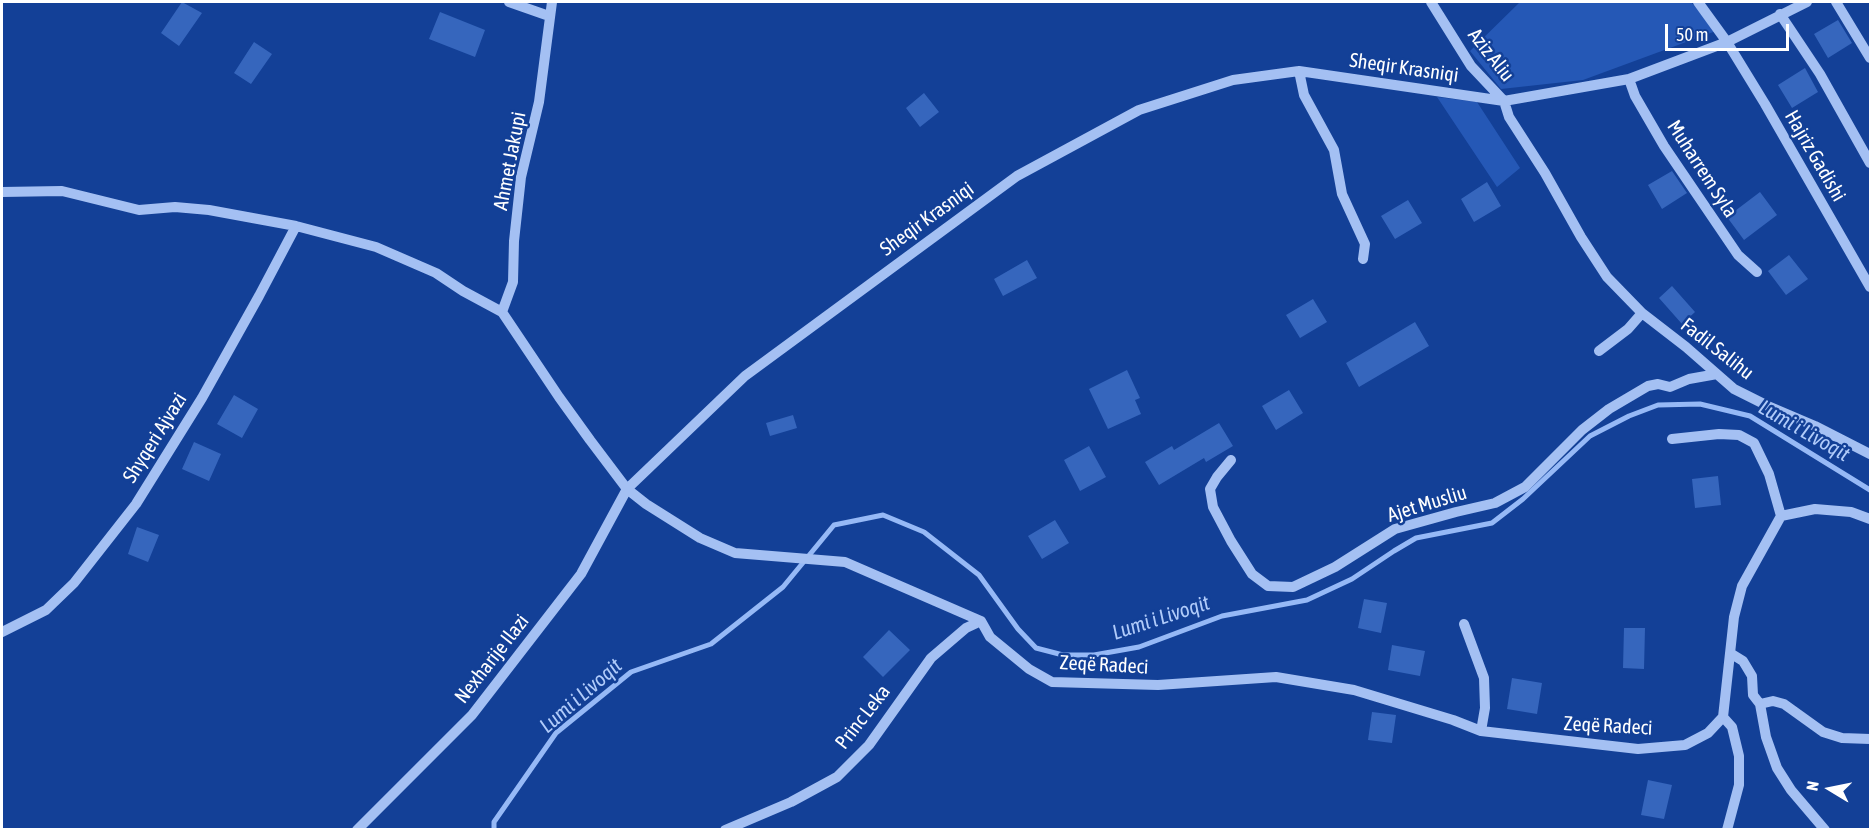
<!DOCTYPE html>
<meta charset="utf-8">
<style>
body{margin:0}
#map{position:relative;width:1872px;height:831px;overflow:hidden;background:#134097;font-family:"Asap Condensed",sans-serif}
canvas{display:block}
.frame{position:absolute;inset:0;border:3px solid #fff;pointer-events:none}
.north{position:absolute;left:1800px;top:759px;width:60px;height:60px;-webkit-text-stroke:4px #134097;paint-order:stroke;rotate:280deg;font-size:16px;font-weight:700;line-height:24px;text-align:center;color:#fff}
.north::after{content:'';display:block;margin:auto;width:21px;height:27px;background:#fff;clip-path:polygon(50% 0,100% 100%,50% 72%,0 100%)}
.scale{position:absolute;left:1665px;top:24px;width:124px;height:27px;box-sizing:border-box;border:3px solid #fff;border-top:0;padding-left:8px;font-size:18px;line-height:21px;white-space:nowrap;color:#fff;-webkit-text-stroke:4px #134097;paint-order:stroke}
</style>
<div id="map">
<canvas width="1872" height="831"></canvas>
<div class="frame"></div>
<div class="north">N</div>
<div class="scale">50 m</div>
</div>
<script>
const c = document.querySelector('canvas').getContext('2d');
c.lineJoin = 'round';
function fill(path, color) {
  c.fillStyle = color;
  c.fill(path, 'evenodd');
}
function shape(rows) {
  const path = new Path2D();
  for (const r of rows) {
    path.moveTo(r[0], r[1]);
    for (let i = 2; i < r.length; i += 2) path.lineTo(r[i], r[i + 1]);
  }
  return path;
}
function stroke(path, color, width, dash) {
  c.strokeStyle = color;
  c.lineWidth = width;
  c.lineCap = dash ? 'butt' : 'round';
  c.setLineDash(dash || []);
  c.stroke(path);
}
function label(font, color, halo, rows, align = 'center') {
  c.font = font + ' "Asap Condensed",sans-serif';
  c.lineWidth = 5;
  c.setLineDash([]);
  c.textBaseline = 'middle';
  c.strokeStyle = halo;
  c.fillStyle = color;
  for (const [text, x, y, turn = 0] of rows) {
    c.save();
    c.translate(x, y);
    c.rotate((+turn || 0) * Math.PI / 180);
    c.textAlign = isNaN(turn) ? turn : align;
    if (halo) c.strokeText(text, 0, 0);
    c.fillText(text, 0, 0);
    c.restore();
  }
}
const green = shape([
 [1520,2,1691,2,1716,31,1583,80,1501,89,1470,51],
 [1437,97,1477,102,1520,168,1497,187]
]);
const stream = shape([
 [494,830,494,822,556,733,631,672,711,644,783,587,834,525,883,515,924,532,979,575,1018,629,1036,648,1063,655,1094,655,1139,647,1222,616,1307,600,1352,579,1394,551,1416,538,1492,523,1523,499,1590,436,1629,416,1658,405,1700,404,1750,416,1870,490]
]);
const building = shape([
 [182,2,202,13,179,46,161,33],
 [440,12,485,30,475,57,429,39],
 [1838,20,1852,43,1828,58,1814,34],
 [254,42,272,54,251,84,234,73],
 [1805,68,1818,92,1792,108,1778,85],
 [924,93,939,112,920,127,906,108],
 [1672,171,1687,193,1662,209,1648,185],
 [1487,182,1501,206,1474,222,1461,199],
 [1760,192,1777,215,1744,240,1727,217],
 [1408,200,1422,223,1395,239,1381,216],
 [1789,255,1808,279,1786,295,1768,271],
 [1027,260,1037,278,1003,296,994,279],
 [1672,286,1695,312,1682,324,1659,298],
 [1313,299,1327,322,1300,338,1286,315],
 [1415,322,1429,346,1359,387,1346,363],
 [1127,370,1140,398,1135,400,1141,414,1108,429,1089,389],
 [1289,390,1303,413,1276,430,1262,406],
 [234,395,258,409,242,438,217,424],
 [793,415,797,428,770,436,766,423],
 [1219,423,1233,446,1206,462,1204,458,1159,485,1145,462,1172,446,1174,450],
 [194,442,221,454,209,481,182,469],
 [1089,446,1106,477,1080,491,1064,460],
 [1718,476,1721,505,1695,508,1692,479],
 [1055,520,1069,543,1042,559,1028,536],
 [137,527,159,535,148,562,128,554],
 [1364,599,1387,603,1381,633,1358,628],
 [1624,628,1645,628,1644,669,1623,668],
 [889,630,910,650,883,677,863,657],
 [1392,645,1425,651,1420,676,1388,670],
 [1512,678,1542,683,1537,714,1507,709],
 [1372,712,1396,715,1392,743,1368,740],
 [1648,780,1672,785,1664,819,1641,815]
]);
const minor = shape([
 [509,2,549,16],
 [1431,2,1471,66,1504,101,1509,117,1545,173,1581,237,1607,277,1642,313,1686,347,1734,389,1768,406,1815,426,1870,454],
 [1698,2,1727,42,1765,104,1870,287],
 [1836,2,1870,58],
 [1780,14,1820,74,1870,163],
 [1299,71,1304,95,1334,150,1342,194,1365,244,1363,259],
 [1629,79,1635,96,1664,146,1738,255,1757,272],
 [2,192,62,191,139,210,175,207,209,210,296,226,376,247,436,273,463,291,502,312,559,397,590,440,627,489,646,504,700,538,735,553,845,562,981,621,990,637,1029,669,1052,682,1158,685,1276,677,1354,690,1453,720,1481,731,1638,749,1685,745,1708,733,1723,717],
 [502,312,513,282,514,241,521,177,539,102,552,2],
 [1599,351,1628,329,1642,313],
 [1672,439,1719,434,1739,435,1754,443,1769,474,1781,516],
 [1231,460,1217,477,1210,489,1213,507,1231,541,1252,574,1268,586,1293,587,1335,567,1395,529,1456,512,1495,503,1525,487,1582,430,1609,409,1648,386,1658,384,1670,387,1689,379,1717,374],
 [1464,624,1484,678,1485,708,1481,731],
 [2,632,46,610,74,583,136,504,202,398,259,296,296,226],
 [1730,653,1743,661,1752,676,1753,695,1760,704,1766,737,1777,768,1791,790,1825,830],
 [1760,704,1773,701,1784,704,1823,732,1842,738,1870,739],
 [357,830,472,715,581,574,627,489,745,376,1017,176,1139,110,1233,80,1299,71,1504,101,1629,79,1727,42,1807,2],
 [725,830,791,802,837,777,869,745,931,658,966,628,981,621],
 [1727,830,1739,785,1739,756,1732,727,1723,717,1734,617,1742,586,1781,516,1815,509,1851,512,1870,519]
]);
const streetNames = [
 ["Aziz Aliu",1491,55,52],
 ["Sheqir Krasniqi",1404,68,8],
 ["Hajriz Gadishi",1815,156,60],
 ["Ahmet Jakupi",510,161,-79],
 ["Muharrem Syla",1702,169,57],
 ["Sheqir Krasniqi",927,219,-36],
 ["Fadil Salihu",1717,349,38],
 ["Shyqeri Ajvazi",155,438,-58],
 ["Ajet Musliu",1427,504,-17],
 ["Nexharije Ilazi",492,659,-52],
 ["Zeqë Radeci",1104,665,3],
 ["Princ Leka",863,717,-52],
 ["Zeqë Radeci",1608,726,3]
];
const waterNames = [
 ["Lumi i Livoqit",1804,431,30],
 ["Lumi i Livoqit",1161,618,-18],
 ["Lumi i Livoqit",581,696,-41]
];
fill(green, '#2558b6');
stroke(stream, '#96b9f6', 5);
fill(building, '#3666bd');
stroke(minor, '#a4c0f3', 10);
label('20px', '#fff', '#134097', streetNames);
label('italic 21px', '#b0cbfa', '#134097', waterNames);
</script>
